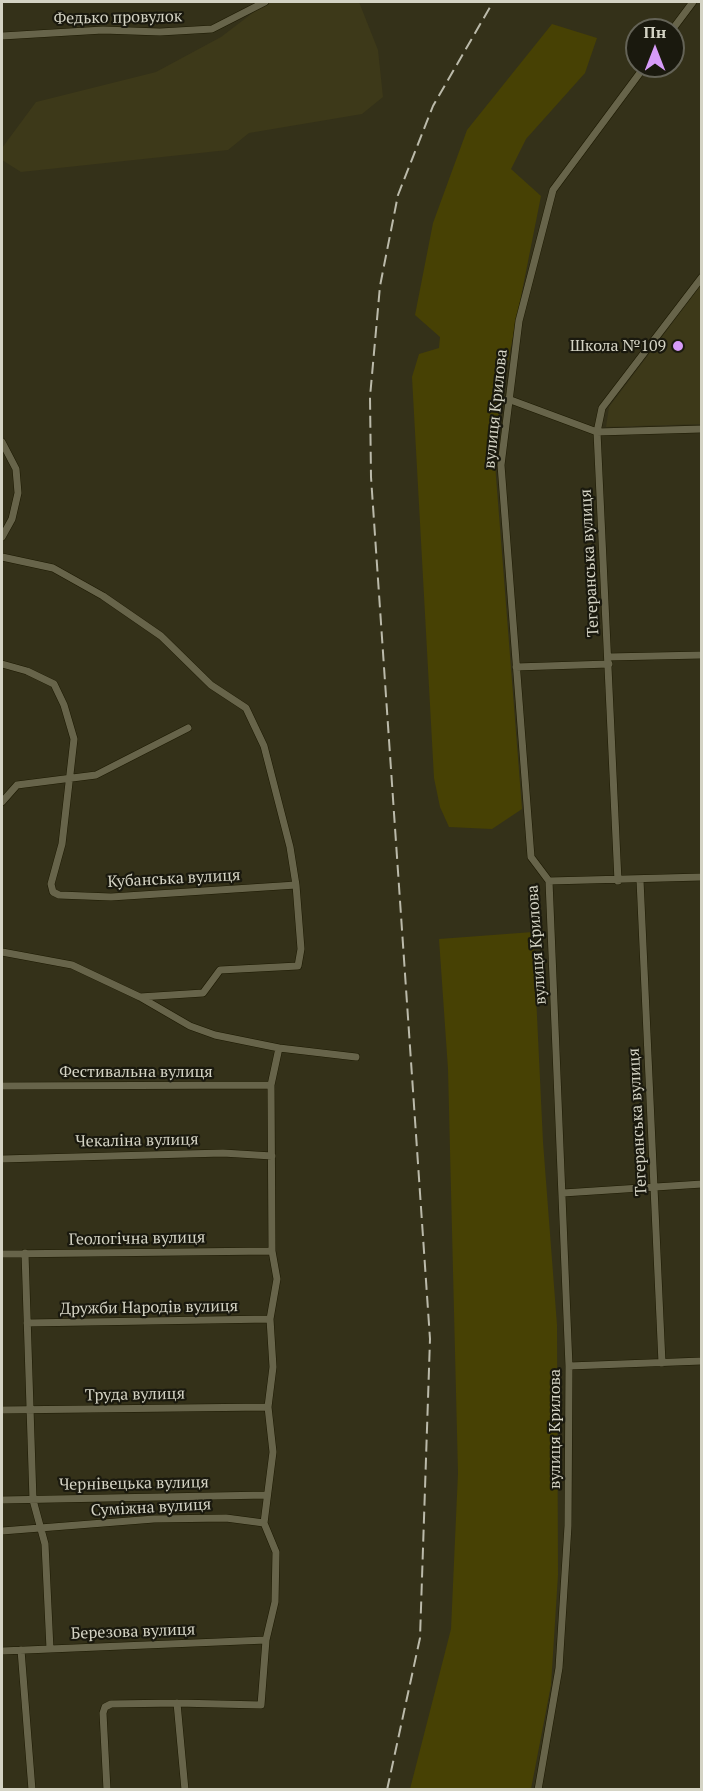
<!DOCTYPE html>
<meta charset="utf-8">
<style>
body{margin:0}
#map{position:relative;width:703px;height:1791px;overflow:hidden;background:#343119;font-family:"PT Serif",serif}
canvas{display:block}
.frame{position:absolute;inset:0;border:3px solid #d4d3c4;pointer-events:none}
.north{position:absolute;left:625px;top:18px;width:60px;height:60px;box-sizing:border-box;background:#1a190e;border:2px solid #646357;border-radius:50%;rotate:0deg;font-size:16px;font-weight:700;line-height:24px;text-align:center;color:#d4d3c4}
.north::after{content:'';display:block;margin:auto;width:21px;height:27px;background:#d79bf9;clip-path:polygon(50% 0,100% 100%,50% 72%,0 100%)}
</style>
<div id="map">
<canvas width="703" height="1791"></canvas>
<div class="frame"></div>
<div class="north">Пн</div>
</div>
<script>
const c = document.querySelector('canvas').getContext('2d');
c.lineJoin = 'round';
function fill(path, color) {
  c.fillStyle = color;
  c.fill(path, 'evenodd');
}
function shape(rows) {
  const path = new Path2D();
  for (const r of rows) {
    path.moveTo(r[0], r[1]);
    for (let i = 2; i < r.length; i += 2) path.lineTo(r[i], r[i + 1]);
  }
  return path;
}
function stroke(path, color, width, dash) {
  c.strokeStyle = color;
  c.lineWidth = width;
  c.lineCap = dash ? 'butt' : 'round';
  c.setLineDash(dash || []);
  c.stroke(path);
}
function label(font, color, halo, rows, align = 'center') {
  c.font = font + ' "PT Serif",serif';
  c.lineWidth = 4.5;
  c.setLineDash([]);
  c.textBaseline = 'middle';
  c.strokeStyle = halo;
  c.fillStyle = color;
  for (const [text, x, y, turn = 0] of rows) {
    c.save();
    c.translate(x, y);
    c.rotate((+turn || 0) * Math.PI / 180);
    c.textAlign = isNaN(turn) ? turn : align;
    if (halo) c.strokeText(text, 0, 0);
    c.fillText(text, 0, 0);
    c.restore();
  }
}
const built = shape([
 [267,2,359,2,378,50,383,97,362,114,249,133,228,150,21,172,2,160,2,148,36,102,156,72,221,37],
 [701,285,701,424,606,427,609,407]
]);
const green = shape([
 [552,24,597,38,585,73,526,139,511,169,541,196,501,397,495,464,522,809,492,829,449,827,440,807,434,778,412,377,419,354,439,348,440,337,415,315,433,223,467,130],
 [533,932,543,1142,557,1325,558,1575,551,1685,531,1789,410,1789,451,1629,458,1473,448,1069,439,939]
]);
const minor = shape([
 [672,30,693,2],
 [2,36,103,30,160,32,212,29,265,2],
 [508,399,597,432,702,429],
 [2,442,16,469,18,493,12,519,2,537],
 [2,557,53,568,103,596,161,636,211,685,246,708,264,746,290,847,296,885,301,949,298,966,220,970,203,993,140,997],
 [608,657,702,655],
 [2,664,27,671,54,684,64,705,74,739,62,844,51,884,53,892,59,895,111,897,296,885],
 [516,667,609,664],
 [2,802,17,785,96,775,188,728],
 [640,880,662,1363],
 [549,881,702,877],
 [618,881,597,432,602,408,702,277],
 [2,952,72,965,140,997,190,1026,215,1035,279,1048,356,1057],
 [2,1086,271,1085],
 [2,1159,223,1153,272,1156],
 [563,1193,702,1184],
 [25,1253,33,1500,45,1544,50,1649],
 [2,1254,272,1251],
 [27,1323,270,1319],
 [569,1366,702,1361],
 [2,1410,268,1407],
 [2,1500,267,1495],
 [2,1531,154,1519,226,1518,264,1523],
 [21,1650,32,1790],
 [2,1651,266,1640],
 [177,1703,185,1790],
 [107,1790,103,1713,105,1707,111,1704,177,1703,261,1705,266,1640,275,1602,276,1552,264,1523,273,1452,268,1407,273,1367,270,1319,277,1279,272,1251,271,1085,279,1048],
 [538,1790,559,1668,568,1526,569,1366,549,881,531,857,501,465,519,321,553,190,645,66]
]);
const rail = shape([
 [387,1790,420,1638,430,1339,371,477,370,397,380,286,398,195,433,106,493,2]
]);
const markers = [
 [678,346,6,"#d79bf9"]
];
const streetNames = [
 ["Федько провулок",118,18,-1],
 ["вулиця Крилова",496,409,-84],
 ["Тегеранська вулиця",590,563,-93],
 ["Кубанська вулиця",174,879,-3],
 ["вулиця Крилова",537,945,-94],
 ["Фестивальна вулиця",136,1072],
 ["Тегеранська вулиця",638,1122,-93],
 ["Чекаліна вулиця",137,1141,-1],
 ["Геологічна вулиця",137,1239,-1],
 ["Дружби Народів вулиця",149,1308,-1],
 ["Труда вулиця",135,1395,-1],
 ["вулиця Крилова",555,1429,-90],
 ["Чернівецька вулиця",134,1484,-1],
 ["Суміжна вулиця",151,1508,-3],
 ["Березова вулиця",133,1632,-2]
];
const poiNames = [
 ["Школа №109",666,346]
];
fill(built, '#3d3919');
fill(green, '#474104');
stroke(minor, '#1c1902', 8);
stroke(minor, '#67644a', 7);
stroke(rail, '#bbbaaa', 2, [12, 6]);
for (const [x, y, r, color] of markers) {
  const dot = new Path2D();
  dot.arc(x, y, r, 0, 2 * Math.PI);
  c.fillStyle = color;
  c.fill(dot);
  stroke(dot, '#1a190e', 2);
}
label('16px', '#d4d3c4', '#1a190e', streetNames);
label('16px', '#d4d3c4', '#1a190e', poiNames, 'right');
</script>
